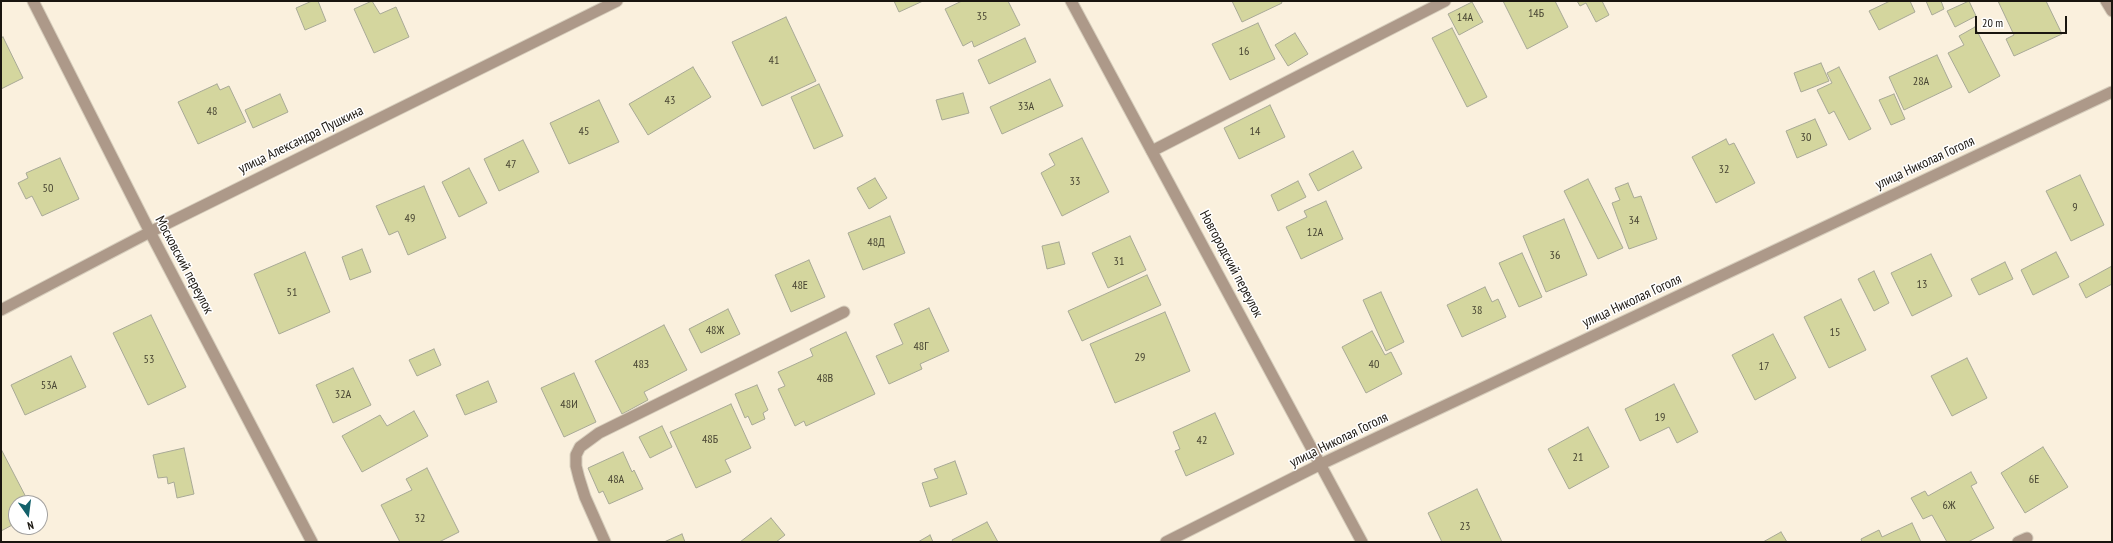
<!DOCTYPE html>
<meta charset="utf-8">
<style>
body{margin:0}
#map{position:relative;width:2113px;height:543px;overflow:hidden;background:#faf0dd;font-family:"PT Sans Narrow",sans-serif}
canvas{display:block}
.frame{position:absolute;inset:0;border:2px solid #19150f;pointer-events:none}
.north{position:absolute;left:8px;top:495px;width:40px;height:40px;box-sizing:border-box;background:#fff;border:1px solid #a3a19f;border-radius:50%;rotate:166deg;font-size:11px;font-weight:700;line-height:16px;text-align:center;color:#19150f}
.north::after{content:'';display:block;margin:auto;width:14px;height:18px;background:#13616b;clip-path:polygon(50% 0,100% 100%,50% 72%,0 100%)}
.scale{position:absolute;left:1975px;top:16px;width:92px;height:18px;box-sizing:border-box;border:2px solid #19150f;border-top:0;padding-left:5px;font-size:12px;line-height:14px;white-space:nowrap;color:#19150f;-webkit-text-stroke:3px #fff;paint-order:stroke}
</style>
<div id="map">
<canvas width="2113" height="543"></canvas>
<div class="frame"></div>
<div class="north">N</div>
<div class="scale">20 m</div>
</div>
<script>
const c = document.querySelector('canvas').getContext('2d');
c.lineJoin = 'round';
function fill(path, color) {
  c.fillStyle = color;
  c.fill(path, 'evenodd');
}
function shape(rows) {
  const path = new Path2D();
  for (const r of rows) {
    path.moveTo(r[0], r[1]);
    for (let i = 2; i < r.length; i += 2) path.lineTo(r[i], r[i + 1]);
  }
  return path;
}
function stroke(path, color, width, dash) {
  c.strokeStyle = color;
  c.lineWidth = width;
  c.lineCap = dash ? 'butt' : 'round';
  c.setLineDash(dash || []);
  c.stroke(path);
}
function label(font, color, halo, rows, align = 'center') {
  c.font = font + ' "PT Sans Narrow",sans-serif';
  c.lineWidth = 3;
  c.setLineDash([]);
  c.textBaseline = 'middle';
  c.strokeStyle = halo;
  c.fillStyle = color;
  for (const [text, x, y, turn = 0] of rows) {
    c.save();
    c.translate(x, y);
    c.rotate((+turn || 0) * Math.PI / 180);
    c.textAlign = isNaN(turn) ? turn : align;
    if (halo) c.strokeText(text, 0, 0);
    c.fillText(text, 0, 0);
    c.restore();
  }
}
const building = shape([
 [312,1,318,1,326,21,305,30,296,8,312,1],
 [372,1,380,14,396,7,409,37,374,53,354,9,372,1],
 [894,1,923,1,899,12,894,1],
 [962,1,1008,1,1020,25,974,47,972,41,963,46,945,9,962,1],
 [1232,1,1281,1,1282,3,1242,22,1232,1],
 [1503,1,1555,1,1568,27,1527,49,1503,1],
 [1577,1,1602,1,1609,15,1596,22,1586,3,1580,6,1577,1],
 [1890,1,1910,1,1915,12,1879,30,1869,11,1890,1],
 [1926,1,1941,1,1944,9,1932,15,1926,1],
 [1969,1,1976,16,1955,27,1947,11,1969,1],
 [1998,1,2046,1,2062,34,2014,56,2006,39,2014,35,1998,1],
 [1472,2,1483,22,1459,35,1448,14,1472,2],
 [786,17,816,81,762,106,732,42,786,17],
 [1258,23,1275,59,1230,80,1212,44,1258,23],
 [1975,27,2000,76,1969,93,1948,53,1964,45,1959,36,1975,27],
 [1452,28,1487,97,1467,107,1432,38,1452,28],
 [1295,33,1308,54,1288,66,1275,45,1295,33],
 [3,37,23,78,1,89,1,38,3,37],
 [1025,38,1036,62,989,84,978,60,1025,38],
 [1937,55,1952,87,1904,110,1889,77,1937,55],
 [1821,63,1829,81,1801,92,1794,73,1821,63],
 [693,67,711,97,648,135,629,104,693,67],
 [1839,67,1871,129,1849,140,1834,111,1829,114,1817,90,1832,83,1827,73,1839,67],
 [1050,79,1063,106,1002,134,990,107,1050,79],
 [217,84,220,90,229,86,246,122,198,144,178,102,217,84],
 [819,84,843,136,814,149,791,97,819,84],
 [963,93,969,113,942,120,936,100,963,93],
 [280,94,288,112,253,128,245,110,280,94],
 [1894,94,1905,119,1891,125,1879,100,1894,94],
 [599,100,619,142,569,164,550,123,599,100],
 [1270,105,1285,137,1239,159,1224,128,1270,105],
 [1815,119,1827,145,1797,158,1786,131,1815,119],
 [1082,138,1109,192,1062,216,1041,173,1055,165,1049,154,1082,138],
 [1726,139,1729,145,1734,143,1755,183,1716,203,1692,157,1726,139],
 [523,140,539,172,499,191,484,159,523,140],
 [1353,151,1362,168,1318,191,1309,174,1353,151],
 [60,158,79,199,42,216,32,196,26,199,18,183,28,178,26,173,60,158],
 [469,168,487,203,459,217,442,182,469,168],
 [2080,175,2104,225,2071,241,2046,191,2080,175],
 [875,178,887,198,869,209,857,188,875,178],
 [1588,179,1623,248,1598,259,1564,191,1588,179],
 [1298,181,1306,197,1278,211,1271,195,1298,181],
 [1628,183,1634,198,1641,196,1657,239,1629,249,1612,203,1620,200,1615,188,1628,183],
 [424,186,446,238,408,255,398,231,389,235,376,206,424,186],
 [1326,201,1343,239,1301,259,1286,227,1307,217,1304,211,1326,201],
 [890,216,905,253,863,270,848,233,890,216],
 [1564,219,1587,275,1546,292,1523,236,1564,219],
 [1130,236,1146,270,1108,288,1092,253,1130,236],
 [1059,242,1065,264,1047,269,1042,246,1059,242],
 [362,249,371,272,350,280,342,257,362,249],
 [305,252,330,312,279,334,254,274,305,252],
 [2056,252,2069,277,2033,295,2021,270,2056,252],
 [1522,253,1542,297,1519,307,1499,263,1522,253],
 [1931,254,1952,296,1912,316,1891,273,1931,254],
 [809,260,825,297,791,312,775,275,809,260],
 [2005,262,2013,279,1979,295,1971,279,2005,262],
 [2112,266,2112,284,2086,298,2079,284,2112,266],
 [1874,271,1889,303,1874,311,1858,279,1874,271],
 [1147,275,1161,305,1082,341,1068,311,1147,275],
 [1485,287,1492,302,1498,299,1506,317,1462,337,1447,305,1485,287],
 [1381,292,1404,342,1386,351,1363,300,1381,292],
 [1841,299,1866,350,1829,368,1804,317,1841,299],
 [929,308,949,351,920,364,922,369,889,384,876,356,903,344,894,324,929,308],
 [728,309,740,334,701,353,689,329,728,309],
 [1165,312,1190,371,1115,403,1090,344,1165,312],
 [151,315,186,387,148,405,113,333,151,315],
 [664,325,687,370,644,392,648,400,622,414,595,361,664,325],
 [1372,331,1385,355,1391,352,1402,374,1366,393,1342,347,1372,331],
 [846,332,875,394,806,426,804,421,795,426,778,389,785,386,778,372,813,356,810,349,846,332],
 [1773,334,1796,378,1755,400,1732,355,1773,334],
 [434,349,441,365,417,376,409,360,434,349],
 [71,356,86,387,25,415,11,385,71,356],
 [1967,358,1987,398,1952,416,1931,376,1967,358],
 [353,368,371,405,333,423,316,385,353,368],
 [574,373,596,422,564,437,541,388,574,373],
 [488,381,497,402,465,415,456,395,488,381],
 [1674,384,1698,432,1677,443,1669,427,1640,441,1625,409,1674,384],
 [757,385,768,410,763,413,765,419,752,425,748,416,745,418,735,394,757,385],
 [731,404,751,448,725,460,731,472,696,488,670,432,731,404],
 [414,411,428,436,362,472,342,436,380,415,387,426,414,411],
 [1215,413,1234,454,1186,476,1175,451,1180,449,1173,432,1215,413],
 [662,426,672,447,650,458,639,437,662,426],
 [1588,427,1609,467,1569,489,1548,449,1588,427],
 [2043,447,2068,487,2025,513,2001,473,2043,447],
 [184,448,194,494,177,498,174,482,168,484,167,477,158,478,153,455,184,448],
 [1,449,29,503,16,503,16,523,1,531,1,449],
 [623,452,632,472,634,470,643,489,609,504,603,491,599,493,588,468,623,452],
 [955,461,967,494,930,507,922,483,938,478,934,469,955,461],
 [427,468,459,532,439,542,400,542,381,505,412,490,406,479,427,468],
 [1971,472,1977,483,1971,486,1994,528,1968,542,1947,542,1932,515,1923,519,1911,498,1925,491,1928,496,1971,472],
 [1477,489,1502,542,1442,542,1428,513,1477,489],
 [771,518,785,535,776,542,740,542,771,518],
 [987,522,998,542,953,542,952,540,987,522],
 [1912,523,1921,542,1862,542,1861,539,1879,530,1882,537,1912,523],
 [1781,532,1787,542,1763,542,1781,532],
 [682,534,685,542,664,542,682,534],
 [930,535,933,542,918,542,930,535]
]);
const service = shape([
 [1152,151,1445,1],
 [605,542,585,497,579,478,576,466,576,455,580,447,599,433,844,312],
 [2018,542,2027,538]
]);
const minor = shape([
 [33,1,150,232,312,542],
 [1071,1,1362,542],
 [1,310,150,232,617,1],
 [1166,542,1321,464,2112,92]
]);
const tertiary = shape([
 [2106,1,2112,11]
]);
const numberNames = [
 ["14Б",1536,14],
 ["35",982,17],
 ["14А",1465,18],
 ["16",1244,52],
 ["41",774,61],
 ["28А",1921,82],
 ["43",670,101],
 ["33А",1026,107],
 ["48",212,112],
 ["45",584,132],
 ["14",1255,132],
 ["30",1806,138],
 ["47",511,165],
 ["32",1724,170],
 ["33",1075,182],
 ["50",48,189],
 ["9",2075,208],
 ["49",410,219],
 ["34",1634,221],
 ["12А",1315,233],
 ["48Д",876,243],
 ["36",1555,256],
 ["31",1119,262],
 ["13",1922,285],
 ["48Е",800,286],
 ["51",292,293],
 ["38",1477,311],
 ["48Ж",715,331],
 ["15",1835,333],
 ["48Г",921,347],
 ["29",1140,358],
 ["53",149,360],
 ["48З",641,365],
 ["40",1374,365],
 ["17",1764,367],
 ["48В",825,379],
 ["53А",49,386],
 ["32А",343,395],
 ["48И",569,405],
 ["19",1660,418],
 ["48Б",710,440],
 ["42",1202,441],
 ["21",1578,458],
 ["48А",616,480],
 ["6Е",2034,480],
 ["6Ж",1949,506],
 ["32",420,519],
 ["23",1465,527]
];
const streetNames = [
 ["улица Александра Пушкина",301,140,-26],
 ["улица Николая Гоголя",1925,163,-25],
 ["Новгородский переулок",1231,264,62],
 ["Московский переулок",184,265,62],
 ["улица Николая Гоголя",1632,301,-25],
 ["улица Николая Гоголя",1339,440,-26]
];
fill(building, '#d4d69e');
stroke(building, '#a8a996', 1);
stroke(service, '#d6cdbc', 13);
stroke(minor, '#d6cdbc', 13);
stroke(tertiary, '#d6cdbc', 13);
stroke(service, '#ad9989', 11);
stroke(minor, '#ad9989', 11);
stroke(tertiary, '#ad9989', 11);
label('12px', '#484533', null, numberNames);
label('14px', '#19150f', '#fff', streetNames);
</script>
